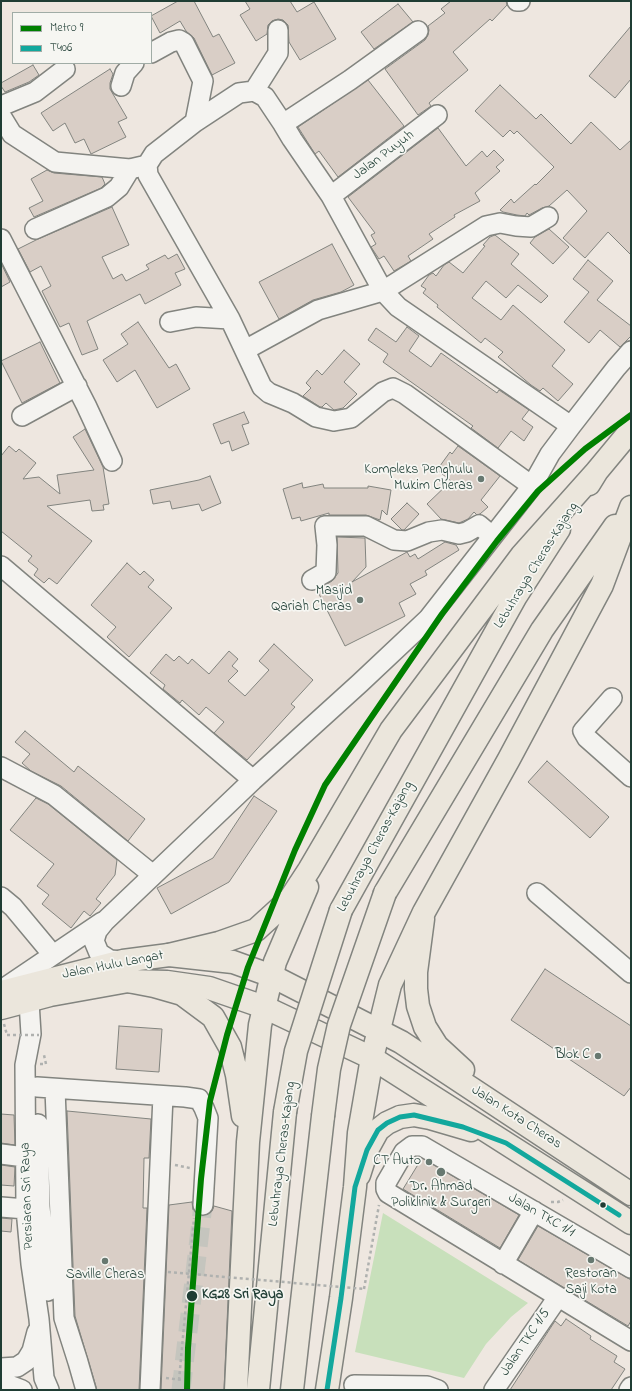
<!DOCTYPE html>
<meta charset="utf-8">
<style>
body{margin:0}
#map{position:relative;width:632px;height:1391px;overflow:hidden;background:#eee7e0;font-family:"Indie Flower",sans-serif}
canvas{display:block}
.frame{position:absolute;inset:0;border:2px solid #1f3d34;pointer-events:none}
.legend{position:absolute;left:12px;top:12px;width:140px;height:52px;box-sizing:border-box;background:#f6f6f2;border:1px solid #a0aca6;margin:0;padding:5px 7px;list-style:none;font-size:12px;color:#1f3d34}
.legend li{display:flex;align-items:center;gap:8px;height:20px}
.legend b{width:20px;border:1px solid #a0aca6}
</style>
<div id="map">
<canvas width="632" height="1391"></canvas>
<div class="frame"></div>
<ul class="legend">
<li><b style="height:5px;background:#008000"></b>Metro 9</li>
<li><b style="height:5px;background:#12a89d"></b>T406</li>
</ul>
</div>
<script>
const c = document.querySelector('canvas').getContext('2d');
c.lineJoin = 'round';
function fill(path, color) {
  c.fillStyle = color;
  c.fill(path, 'evenodd');
}
function shape(rows) {
  const path = new Path2D();
  for (const r of rows) {
    path.moveTo(r[0], r[1]);
    for (let i = 2; i < r.length; i += 2) path.lineTo(r[i], r[i + 1]);
  }
  return path;
}
function stroke(path, color, width, dash) {
  c.strokeStyle = color;
  c.lineWidth = width;
  c.lineCap = dash ? 'butt' : 'round';
  c.setLineDash(dash || []);
  c.stroke(path);
}
function label(font, color, halo, rows, align = 'center') {
  c.font = font + ' "Indie Flower",sans-serif';
  c.lineWidth = 3.5;
  c.setLineDash([]);
  c.textBaseline = 'middle';
  c.strokeStyle = halo;
  c.fillStyle = color;
  for (const [text, x, y, turn = 0] of rows) {
    c.save();
    c.translate(x, y);
    c.rotate((+turn || 0) * Math.PI / 180);
    c.textAlign = isNaN(turn) ? turn : align;
    if (halo) c.strokeText(text, 0, 0);
    c.fillText(text, 0, 0);
    c.restore();
  }
}
const green = shape([
 [383,1213,528,1303,511,1317,486,1344,464,1378,355,1352]
]);
const building = shape([
 [178,1,194,1,213,37,219,34,235,63,212,75,194,38,186,31,180,21,160,33,151,16,178,1],
 [245,1,290,1,297,12,314,2,336,39,300,60,289,42,288,25,283,20,278,19,272,21,268,25,267,34,256,41,240,15,250,9,245,1],
 [451,1,506,1,507,5,492,21,490,19,453,52,468,70,429,103,431,106,418,115,385,69,425,40,428,35,429,30,428,26,445,13,441,9,451,1],
 [398,4,413,22,374,49,361,32,398,4],
 [631,26,631,79,615,98,589,76,631,26],
 [33,65,39,75,29,82,5,92,1,86,1,83,33,65],
 [110,69,113,74,110,83,110,89,127,118,118,122,126,137,91,154,84,139,75,143,65,123,53,131,41,113,110,69],
 [368,80,404,126,338,177,319,151,315,154,298,127,368,80],
 [500,85,536,119,541,114,571,144,591,122,620,150,631,140,631,255,608,232,585,258,563,238,587,211,567,190,549,206,542,208,529,215,527,213,525,216,517,215,503,212,500,210,511,199,514,203,535,184,536,185,554,167,517,131,514,134,510,130,503,137,475,111,500,85],
 [438,128,466,166,482,151,487,157,494,150,504,160,496,167,500,171,475,193,480,201,454,215,455,217,429,234,433,239,408,256,411,261,394,271,384,256,379,259,371,247,376,244,371,235,375,233,348,197,438,128],
 [47,170,54,173,102,177,105,184,101,188,34,217,29,208,43,201,31,179,47,170],
 [112,207,129,245,102,257,113,279,122,274,126,281,149,269,146,265,165,255,168,259,177,254,185,269,175,273,181,285,145,304,140,294,87,321,98,349,82,355,69,323,60,327,42,291,51,286,41,266,30,272,18,249,36,240,112,207],
 [549,229,569,247,553,264,530,243,535,237,549,229],
 [495,235,519,254,511,264,548,296,541,303,518,285,506,298,486,281,472,298,501,320,513,305,565,350,552,366,573,384,558,401,543,388,540,391,531,385,498,357,503,352,485,338,481,343,437,307,438,305,423,293,426,289,421,286,429,275,433,273,436,276,444,265,449,262,463,273,485,246,483,245,490,237,495,235],
 [332,244,354,285,341,292,313,300,279,319,259,282,332,244],
 [588,260,613,281,597,300,631,326,631,336,620,347,600,330,589,343,564,322,589,292,573,279,588,260],
 [1,263,10,282,1,287,1,263],
 [138,322,169,368,176,364,190,389,157,408,135,370,117,382,103,360,128,344,121,334,138,322],
 [407,327,419,336,409,351,431,367,441,353,497,393,499,390,529,410,522,419,533,427,524,441,511,431,498,448,471,428,473,426,383,362,388,354,368,340,376,328,396,342,407,327],
 [40,342,60,383,22,403,1,361,40,342],
 [344,350,360,364,344,382,357,394,343,408,334,410,326,403,322,407,320,407,303,396,311,388,306,383,317,370,322,375,344,350],
 [244,412,249,423,242,425,249,444,232,451,229,441,221,444,213,424,244,412],
 [85,429,103,467,109,504,103,505,104,510,92,511,90,500,47,506,92,541,57,584,49,578,44,583,34,575,38,569,28,561,32,556,1,531,1,456,9,446,16,452,19,449,36,463,23,479,39,477,60,494,57,475,94,470,73,437,85,429],
 [458,446,500,476,481,500,488,507,480,514,477,515,474,512,468,519,459,523,441,519,427,504,451,481,437,470,450,452,452,454,458,446],
 [210,476,221,503,202,511,199,504,172,509,170,501,153,504,150,490,199,480,210,476],
 [302,483,303,488,323,484,324,488,368,488,368,486,391,490,387,515,382,510,380,520,366,515,329,515,329,513,301,521,300,517,292,519,283,489,302,483],
 [407,503,419,514,404,530,402,530,391,519,407,503],
 [337,537,365,538,366,567,352,582,407,552,410,557,415,554,418,559,445,542,456,545,459,550,425,571,427,575,410,584,416,594,399,603,405,616,345,646,317,590,332,581,338,573,337,537],
 [127,563,140,575,144,571,154,580,148,587,172,608,129,657,107,637,116,627,91,605,127,563],
 [274,644,313,680,291,704,295,707,247,760,214,733,224,722,206,707,199,715,182,700,180,703,163,689,165,685,150,673,166,654,174,661,179,656,188,664,192,659,209,674,229,651,238,659,232,666,238,671,228,681,245,696,269,670,259,661,274,644],
 [25,731,74,772,78,766,145,819,128,841,61,786,31,771,22,763,30,754,15,742,25,731],
 [547,761,609,817,590,838,528,782,547,761],
 [254,796,277,811,229,882,171,914,157,888,213,858,254,796],
 [36,798,48,804,117,860,115,875,96,899,101,903,90,916,84,911,71,928,42,904,49,895,37,886,54,864,10,830,36,798],
 [545,969,631,1026,631,1087,624,1096,511,1020,545,969],
 [119,1026,162,1029,159,1072,116,1069,119,1026],
 [67,1111,151,1119,149,1158,144,1158,143,1208,147,1208,139,1390,97,1390,75,1316,67,1111],
 [1,1114,14,1115,15,1145,1,1143,1,1114],
 [422,1158,519,1215,500,1248,403,1189,422,1158],
 [1,1165,15,1167,14,1186,1,1185,1,1165],
 [192,1202,193,1210,197,1214,202,1216,208,1215,212,1211,214,1206,232,1211,224,1390,161,1390,169,1205,192,1202],
 [1,1218,12,1219,11,1232,1,1231,1,1218],
 [538,1226,631,1280,631,1321,628,1326,518,1260,538,1226],
 [566,1319,591,1336,590,1339,617,1356,614,1362,625,1369,611,1390,510,1390,555,1321,561,1326,566,1319]
]);
const minorTunnel = shape([
 [181,1390,203,1205]
]);
const path = shape([
 [4,1024,7,1035],
 [40,1064,46,1064,44,1055],
 [175,1165,190,1168],
 [551,1202,558,1202,563,1200],
 [364,1289,379,1205],
 [166,1378,182,1380],
 [179,1380,194,1218]
]);
const minor = shape([
 [517,1,520,1],
 [151,53,171,42,179,40,184,43,203,81,195,122],
 [121,86,125,73,134,63],
 [254,91,278,53,278,30],
 [1,106,35,92,65,69],
 [1,116,12,134,55,162,130,169,147,165],
 [283,124,350,80,418,31],
 [331,196,437,115],
 [35,229,107,197,119,187,130,169],
 [1,239,86,405,112,461],
 [170,322,196,317,230,319],
 [245,350,318,310,383,291,486,226,500,223,516,226,531,227,548,217],
 [22,416,77,386],
 [532,486,405,394,393,388,383,392,351,418,334,421,316,417,293,403,269,393,262,387,230,319,148,175,147,165,154,154,195,122,239,93,254,91,265,97,283,124,292,139,331,196,383,291,398,307,571,426],
 [1,566,253,780],
 [312,580,326,572,327,545,325,526,366,526,394,540,407,541,429,532,442,530,459,534,467,532,479,525,492,536],
 [612,698,583,731,587,738,631,777],
 [1,767,54,795,153,875],
 [537,893,631,973],
 [1,897,13,907,53,955],
 [123,961,110,960,99,953,94,941,97,931,105,921,253,780,360,683,428,619,532,486,550,454,571,426,616,368,631,351],
 [3,989,102,922],
 [29,1002,31,1034,25,1065,26,1209,31,1264,39,1319,44,1378,49,1390],
 [37,1087,185,1097,199,1099,204,1108,208,1118,203,1205],
 [55,1089,64,1318,78,1362,86,1390],
 [38,1124,40,1207,48,1291],
 [1,1154,25,1157],
 [1,1207,26,1209],
 [503,1264,534,1211],
 [631,1268,422,1146,412,1146,404,1152,386,1183,386,1189,388,1193,631,1341],
 [1,1368,17,1367,26,1361,32,1351,37,1332],
 [1,1382,22,1390],
 [354,1385,427,1386,438,1390],
 [150,1390,163,1096],
 [494,1390,558,1297],
 [629,1390,631,1387]
]);
const major = shape([
 [423,919,416,972,416,989,418,1006,425,1027,437,1046,463,1070],
 [1,992,123,961,169,955,233,962,272,976,401,1042,631,1194],
 [1,1008,50,995,128,981,167,982,209,988,264,1007,372,1058,631,1223],
 [359,1175,367,1150,378,1130,387,1123,400,1117,414,1115,430,1118,471,1130]
]);
const highway = shape([
 [589,484,597,471,631,430],
 [385,893,542,630,615,526],
 [341,910,516,596,559,529],
 [169,955,219,943,256,930,290,899,309,870,391,730,522,555,597,471],
 [128,981,154,986,182,994,213,1017,230,1047,237,1075,243,1116],
 [236,1390,248,1142,260,1025,275,962,307,887],
 [258,1390,285,1112],
 [292,1390,323,1116],
 [327,1390,341,1298,355,1187,359,1133,372,1058,390,985,424,912,509,759,602,585,631,507]
]);
const pathBridge = shape([
 [7,1035,39,1035],
 [168,1272,364,1289]
]);
const highwayBridge = shape([
 [285,1112,296,1051,341,910],
 [323,1116,329,1069,339,1025,385,893]
]);
const bus1 = shape([
 [327,1390,341,1298,355,1187,367,1150,378,1130,387,1123,400,1117,414,1115,463,1127,506,1143,619,1215]
]);
const metro1 = shape([
 [187,1390,188,1348,201,1179,210,1101,227,1035,248,967,295,850,325,785,442,614,497,541,538,491,585,449,631,415]
]);
const markers = [
 [481,479,4,"#677870"],
 [360,600,4,"#677870"],
 [598,1056,4,"#677870"],
 [429,1162,4,"#677870"],
 [441,1172,5,"#677870"],
 [603,1205,3.5,"#1f3d34"],
 [591,1260,4,"#677870"],
 [105,1261,4,"#677870"],
 [192,1296,6,"#1f3d34"]
];
const streetNames = [
 ["Jalan Puyuh",384,156,-37],
 ["Lebuhraya Cheras–Kajang",537,566,-58],
 ["Lebuhraya Cheras–Kajang",376,847,-62],
 ["Jalan Hulu Langat",113,966,-11],
 ["Jalan Kota Cheras",516,1118,33],
 ["Lebuhraya Cheras–Kajang",283,1154,-83],
 ["Persiaran Sri Raya",28,1196,-92],
 ["Jalan TKC 1/1",541,1216,30],
 ["Jalan TKC 1/5",526,1343,-56]
];
const poiNames = [
 ["Kompleks Penghulu",473,471],
 ["Mukim Cheras",473,487],
 ["Masjid",352,592],
 ["Qariah Cheras",352,608],
 ["Blok C",590,1056],
 ["CT Auto",421,1162],
 ["Dr. Ahmad",441,1188,"center"],
 ["Poliklinik & Surgeri",441,1204,"center"],
 ["Restoran",591,1275,"center"],
 ["Saji Kota",591,1291,"center"],
 ["Saville Cheras",105,1276,"center"]
];
const stopNames = [
 ["KG28 Sri Raya",202,1296]
];
fill(green, '#c8e0bb');
fill(building, '#d9cec6');
stroke(building, '#82847f', 1);
stroke(minorTunnel, '#c5c5be', 19, [19, 10]);
stroke(minor, '#82847f', 22);
stroke(major, '#82847f', 25);
stroke(highway, '#82847f', 25);
stroke(path, '#afb1af', 2.5, [3, 3]);
stroke(minor, '#f4f3f0', 19);
stroke(major, '#ebe6dc', 22);
stroke(highway, '#ebe6dc', 22);
stroke(highwayBridge, '#82847f', 25, []);
stroke(pathBridge, '#afb1af', 2.5, [3, 3]);
stroke(highwayBridge, '#ebe6dc', 22);
stroke(bus1, '#12a89d', 5);
stroke(metro1, '#008000', 6);
for (const [x, y, r, color] of markers) {
  const dot = new Path2D();
  dot.arc(x, y, r, 0, 2 * Math.PI);
  c.fillStyle = color;
  c.fill(dot);
  stroke(dot, '#f6f6f2', 1.5);
}
label('14px', '#1f3d34', '#f6f6f2', streetNames);
label('14px', '#1f3d34', '#f6f6f2', poiNames, 'right');
label('bold 14px', '#1f3d34', '#f6f6f2', stopNames, 'left');
</script>
